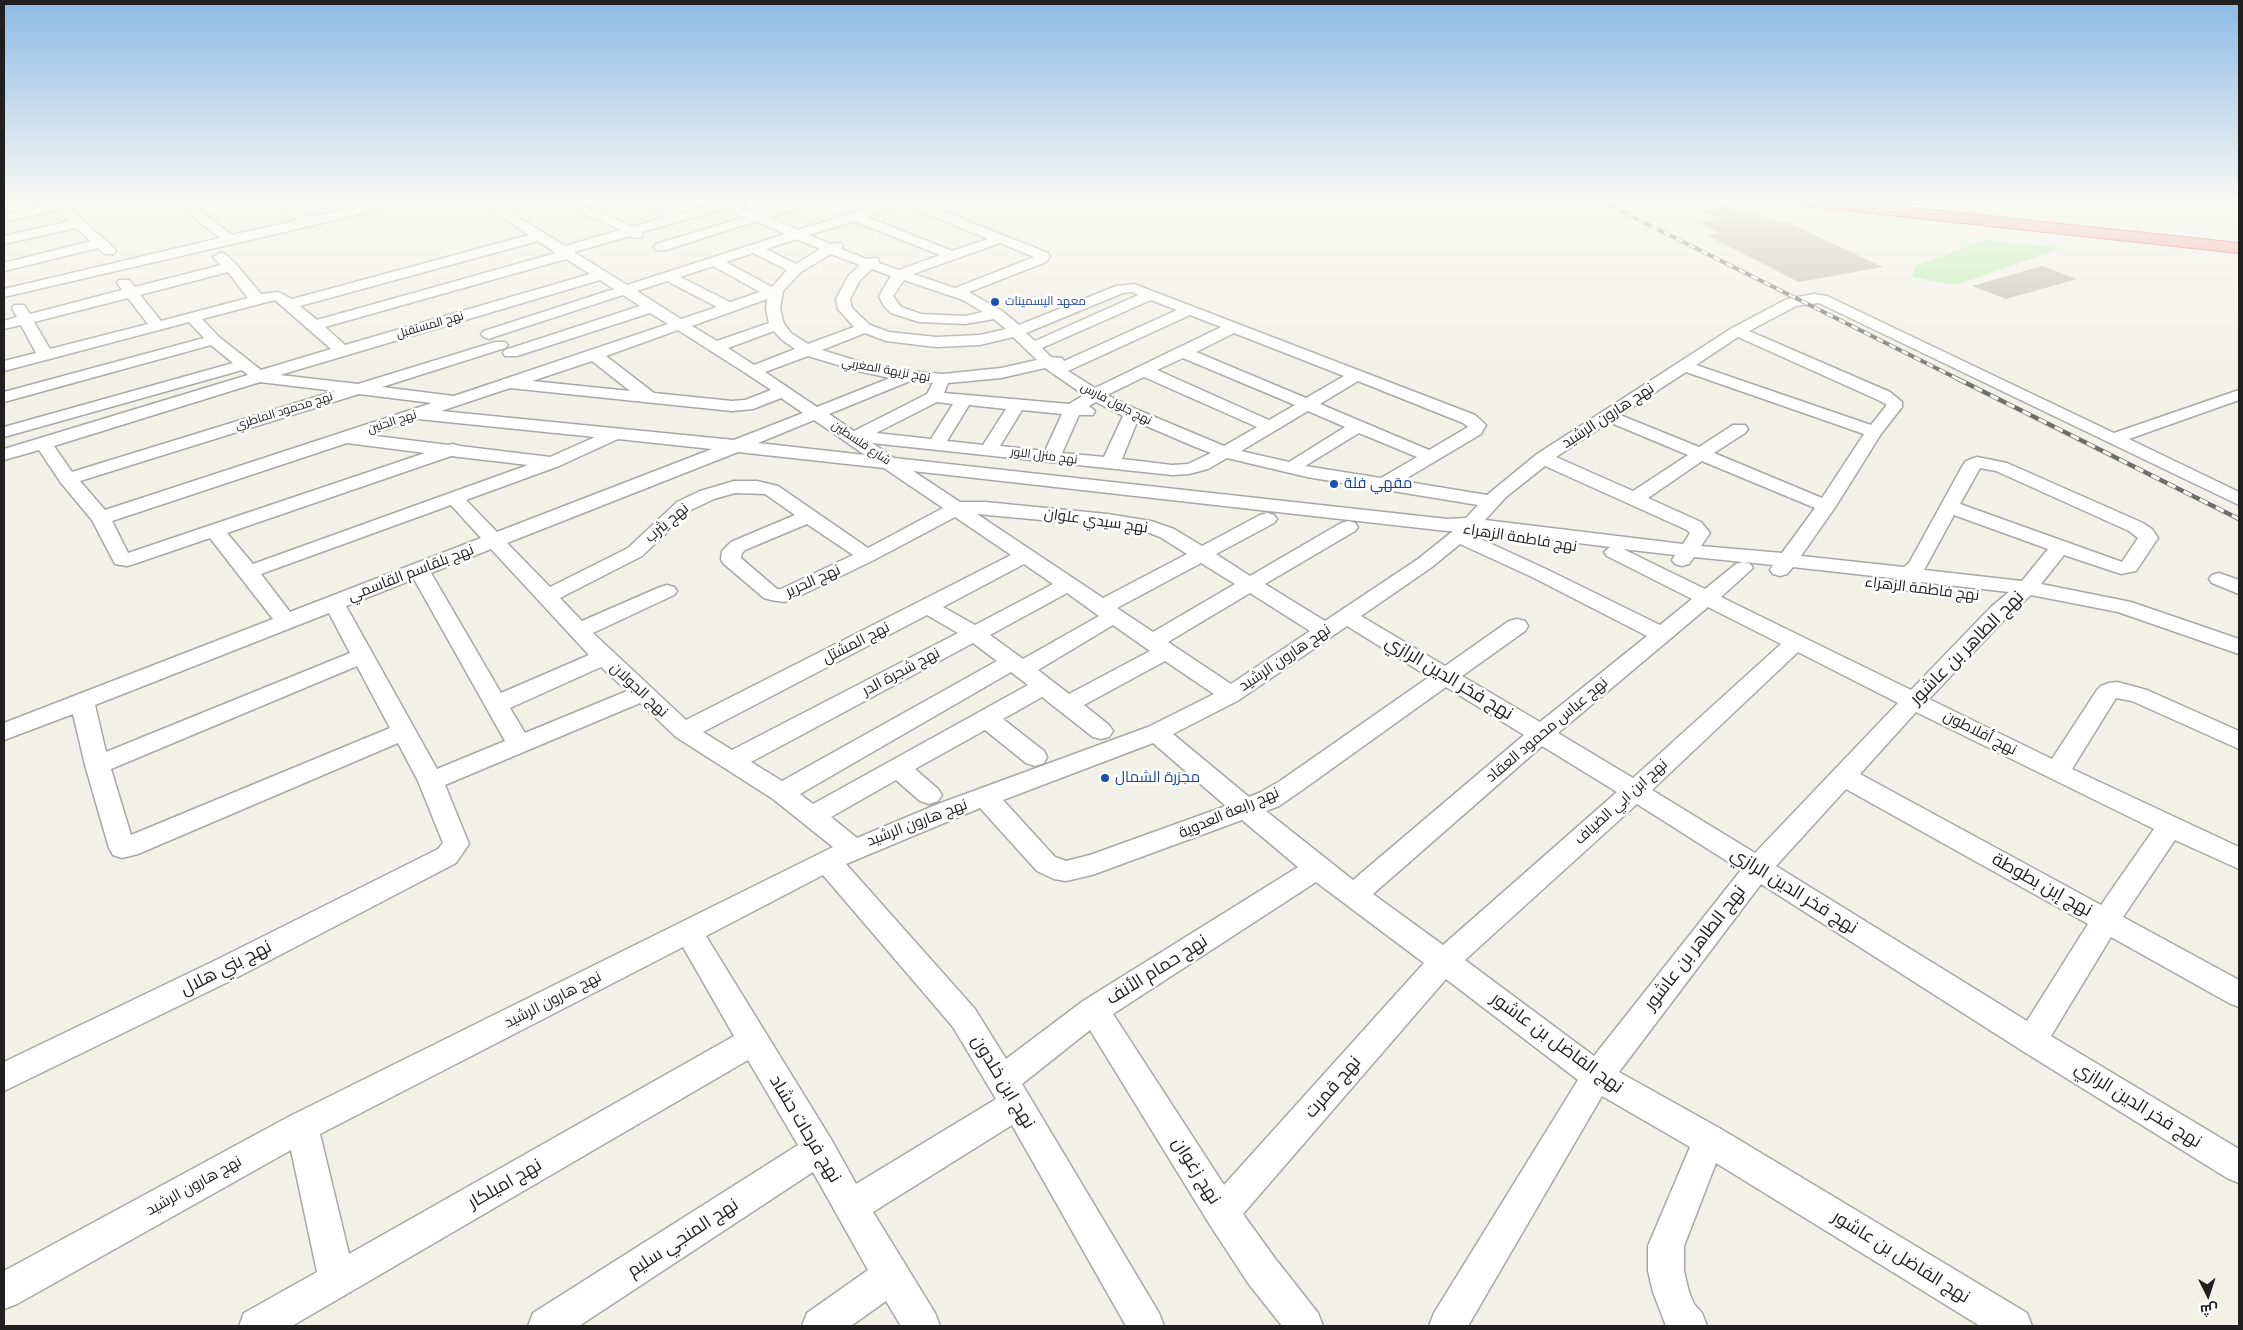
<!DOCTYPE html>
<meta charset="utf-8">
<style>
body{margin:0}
#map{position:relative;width:2243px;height:1330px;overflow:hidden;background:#f1f1e7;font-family:"IBM Plex Sans",Cairo,sans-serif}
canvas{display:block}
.frame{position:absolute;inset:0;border:5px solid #202020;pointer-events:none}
.north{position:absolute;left:2183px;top:1270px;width:50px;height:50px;-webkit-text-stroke:4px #fff;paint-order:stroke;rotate:176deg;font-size:14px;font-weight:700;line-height:20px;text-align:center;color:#202020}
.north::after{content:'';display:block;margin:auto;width:18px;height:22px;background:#202020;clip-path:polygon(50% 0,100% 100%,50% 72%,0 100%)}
</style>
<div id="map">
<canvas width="2243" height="1330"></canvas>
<div class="frame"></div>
<div class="north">ش</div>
</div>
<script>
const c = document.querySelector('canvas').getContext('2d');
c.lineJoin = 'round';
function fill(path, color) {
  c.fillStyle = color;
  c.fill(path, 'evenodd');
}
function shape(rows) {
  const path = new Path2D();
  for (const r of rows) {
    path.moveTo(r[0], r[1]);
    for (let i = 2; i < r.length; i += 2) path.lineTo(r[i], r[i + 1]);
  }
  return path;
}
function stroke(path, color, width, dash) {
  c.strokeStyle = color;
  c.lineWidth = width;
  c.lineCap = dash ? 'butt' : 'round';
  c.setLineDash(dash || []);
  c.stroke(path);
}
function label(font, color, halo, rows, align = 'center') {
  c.font = font + ' "IBM Plex Sans",Cairo,sans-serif';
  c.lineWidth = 5;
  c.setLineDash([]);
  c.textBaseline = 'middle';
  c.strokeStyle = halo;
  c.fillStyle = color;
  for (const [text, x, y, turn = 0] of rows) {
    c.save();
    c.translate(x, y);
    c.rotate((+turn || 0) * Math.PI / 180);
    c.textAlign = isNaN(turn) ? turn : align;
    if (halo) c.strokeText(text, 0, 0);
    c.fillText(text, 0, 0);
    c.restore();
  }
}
const grass = shape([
 [1985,240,2062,248,1956,285,1912,277,1916,266]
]);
const building = shape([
 [1722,206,1748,215,1754,213,1780,223,1787,222,1883,267,1799,282,1706,235,1720,233,1700,223,1720,218,1700,211],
 [2042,266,2077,279,2006,299,1972,286]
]);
const minor = shape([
 [66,201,88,201,86,204,69,208,114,248,116,251,114,254,104,254,98,248,4,271,4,263,91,241,76,228,4,244,4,236,69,221,57,210,4,222,4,214,66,201],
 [173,201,187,201,232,235,298,220,269,201,283,201,311,217,381,201,402,201,400,204,310,226,4,297,4,289,220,238,173,201],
 [478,201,492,201,565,246,620,230,584,213,582,210,588,206,632,227,669,216,642,204,640,201,656,201,681,213,715,203,714,201,743,201,738,204,758,213,796,201,814,201,812,204,769,217,798,230,890,201,917,201,1048,253,1050,256,1046,262,969,292,1002,311,1019,325,1116,286,1134,284,1475,415,1486,425,1481,434,1402,481,1487,495,1537,454,1732,328,1787,299,1814,294,1827,296,2114,433,2239,390,2239,400,2129,439,2239,492,2239,505,1819,303,1796,306,1749,331,1890,392,1902,402,1902,407,1881,434,1836,506,1801,556,1904,567,1909,563,1963,465,1966,461,1977,457,2007,463,2143,523,2152,529,2158,538,2136,571,2121,574,2064,555,2041,584,2131,602,2239,639,2239,654,2118,612,2031,595,2008,616,1929,699,2052,759,2097,690,2101,686,2109,683,2117,682,2147,690,2239,731,2239,749,2132,701,2116,698,2072,769,2239,847,2239,869,2175,840,2123,917,2239,980,2239,1007,2229,1003,2111,937,2051,1036,2239,1149,2239,1183,2227,1178,2021,1050,1761,884,1619,1072,1721,1129,2027,1313,2032,1326,1980,1326,1716,1163,1684,1246,1684,1271,1689,1292,1694,1304,1702,1313,1707,1326,1666,1326,1653,1292,1648,1271,1648,1246,1690,1147,1602,1096,1468,1326,1429,1326,1434,1313,1578,1080,1446,979,1243,1214,1274,1257,1318,1313,1323,1326,1282,1326,1248,1283,1210,1225,1090,1030,1022,1084,1159,1313,1164,1326,1126,1326,1012,1125,873,1212,935,1313,940,1326,901,1326,886,1301,851,1326,802,1326,807,1313,868,1270,813,1172,579,1326,528,1326,533,1313,798,1145,748,1060,292,1326,239,1326,244,1313,317,1272,291,1150,17,1304,4,1309,4,1271,290,1116,833,847,773,799,676,737,640,703,445,785,469,844,456,863,234,979,4,1091,4,1062,214,961,438,849,443,843,418,781,398,743,138,854,122,858,113,855,109,848,85,765,73,714,4,740,4,723,273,619,210,538,134,564,127,566,115,564,92,520,61,483,39,450,4,460,4,449,248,375,242,370,4,437,4,427,233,363,211,345,4,402,4,392,204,338,189,322,4,371,4,361,36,353,21,325,4,329,4,321,17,317,12,308,14,305,24,305,30,314,122,290,117,283,119,280,129,280,135,287,221,265,213,257,220,253,225,254,236,264,261,294,278,292,292,299,529,235,478,201],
 [904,204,988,239,952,251,867,217,904,204],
 [726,208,745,217,656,244,654,247,656,250,666,250,756,221,785,234,627,285,574,252,630,236,637,238,642,237,642,232,726,208],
 [854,221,940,255,899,270,879,263,878,258,867,259,841,249,843,246,841,243,830,244,809,235,854,221],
 [797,239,820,249,796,264,766,249,797,239],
 [538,241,556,253,317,320,300,306,538,241],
 [1000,243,1034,257,955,288,913,274,1000,243],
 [753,253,787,270,772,287,726,262,753,253],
 [831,254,860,265,849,275,836,299,838,309,854,327,808,344,791,333,784,324,780,309,783,291,801,272,831,254],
 [566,259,590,274,345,345,325,327,566,259],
 [713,266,760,292,730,302,680,277,713,266],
 [872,269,891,276,879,296,884,306,891,313,919,322,965,324,994,319,1006,329,980,335,936,337,889,332,870,325,852,308,850,299,860,280,872,269],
 [228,272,248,298,161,321,140,295,228,272],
 [600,280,614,289,484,331,481,334,484,337,489,339,494,337,623,295,640,306,505,350,503,353,505,356,517,356,650,313,668,324,454,396,382,387,505,348,508,345,505,342,495,342,358,384,280,375,600,280],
 [904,280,963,300,983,312,965,316,921,314,901,307,893,296,904,280],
 [667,281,717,307,681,319,637,291,667,281],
 [1132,292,1138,295,1035,341,1026,333,1123,293,1132,292],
 [128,298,148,324,50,349,34,322,128,298],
 [767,299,766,309,769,323,717,341,692,326,767,299],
 [275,300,331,349,261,370,219,337,202,319,275,300],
 [1151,300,1177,310,1064,361,1062,358,1051,357,1042,348,1151,300],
 [1190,315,1221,327,1095,388,1068,371,1190,315],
 [678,330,747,374,771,390,745,400,732,401,654,393,606,356,678,330],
 [774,331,781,339,795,349,754,365,728,348,774,331],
 [865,333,886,341,936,347,980,345,1013,337,1037,360,1001,368,943,374,908,371,867,364,822,350,865,333],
 [1234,333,1344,376,1306,398,1196,352,1234,333],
 [1738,337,1878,400,1886,404,1886,406,1871,425,1696,365,1738,337],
 [808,356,858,371,890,378,817,407,765,372,808,356],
 [1183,358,1295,405,1269,420,1157,370,1183,358],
 [592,361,630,391,532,381,592,361],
 [1045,368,1084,395,1069,404,944,393,948,383,1001,378,1045,368],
 [1686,372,1864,434,1822,498,1714,453,1745,433,1748,429,1745,425,1733,425,1699,447,1620,415,1686,372],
 [1144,377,1257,427,1224,446,1138,410,1107,395,1144,377],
 [910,381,933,383,927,394,854,431,829,414,910,381],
 [1358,381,1463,423,1468,427,1429,450,1320,404,1358,381],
 [260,382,335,391,72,472,54,446,260,382],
 [510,388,732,411,753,409,781,398,803,413,734,440,441,411,510,388],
 [359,394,432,403,105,510,80,481,359,394],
 [937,402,953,404,931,439,876,433,937,402],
 [1096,402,1123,416,1104,457,1062,453,1079,415,1093,415,1095,411,1089,406,1096,402],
 [969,405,1006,409,983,445,947,441,969,405],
 [1022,410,1062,414,1045,451,1000,446,1022,410],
 [1308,411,1345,427,1289,462,1241,451,1308,411],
 [417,419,418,419,595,437,550,457,460,446,453,444,448,445,368,435,417,419],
 [814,420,865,455,758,443,814,420],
 [1137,422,1193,446,1211,453,1188,464,1172,465,1122,459,1137,422],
 [1609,422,1688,455,1633,491,1556,457,1609,422],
 [1359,433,1417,457,1381,478,1305,466,1359,433],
 [618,439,712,449,497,532,466,500,559,466,618,439],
 [347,443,425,453,128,553,112,521,347,443],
 [872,443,1172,475,1189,474,1208,469,1227,458,1307,477,1478,505,1466,518,1447,519,894,458,872,443],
 [738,452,884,468,943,508,868,548,778,486,757,481,734,481,700,491,677,502,628,548,550,587,507,543,738,452],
 [451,456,528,465,253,564,227,533,451,456],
 [1702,461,1815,508,1782,553,1701,546,1710,533,1701,522,1648,498,1702,461],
 [1545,466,1687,530,1690,533,1683,544,1485,520,1506,497,1545,466],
 [1980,468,1996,471,2129,531,2138,538,2122,562,1960,504,1980,468],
 [913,471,1447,531,1453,531,1418,559,1325,621,1265,584,1355,531,1358,527,1355,523,1348,521,1341,523,1250,576,1216,554,1274,523,1277,519,1274,515,1267,513,1260,515,1202,546,1174,529,1151,521,1107,514,985,502,960,502,913,471],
 [735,493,765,494,795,515,731,542,722,551,721,560,724,564,764,598,771,600,784,602,791,600,874,560,955,517,1011,555,686,720,593,633,674,595,677,591,674,587,667,585,660,587,582,621,560,598,642,556,691,510,714,499,735,493],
 [451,505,481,538,290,612,261,574,451,505],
 [977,514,1107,526,1147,532,1160,537,1187,554,1103,598,977,514],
 [1954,515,2048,549,2022,581,1924,570,1954,515],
 [807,524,853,555,781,589,777,589,741,558,742,553,745,550,807,524],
 [1476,530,1610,547,1604,552,1607,556,1692,599,1660,625,1546,569,1472,535,1476,530],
 [1460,544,1532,577,1647,636,1540,722,1462,676,1525,631,1528,626,1525,621,1517,619,1509,621,1445,666,1361,616,1432,567,1460,544],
 [491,549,589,655,501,693,431,573,491,549],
 [1623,549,1675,555,1672,560,1675,564,1682,566,1689,564,1694,557,1743,562,1736,564,1705,589,1623,549],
 [1744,562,1773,565,1770,570,1773,574,1780,576,1787,574,1793,567,1900,579,1905,590,1912,592,1919,590,1922,586,1921,582,2009,592,1992,606,1911,690,1721,597,1753,568,1750,564,1744,562],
 [1201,563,1235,584,1153,632,1117,608,1201,563],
 [1024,564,1053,584,975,625,943,607,1024,564],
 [414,579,505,741,437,769,346,606,414,579],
 [1067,593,1099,616,1023,659,990,635,1067,593],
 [1250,593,1310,631,1231,684,1168,642,1250,593],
 [1708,607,1781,644,1633,778,1558,733,1708,607],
 [329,613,350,653,106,752,95,705,329,613],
 [927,615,958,633,732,750,703,732,927,615],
 [1113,625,1150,651,1069,694,1038,670,1113,625],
 [1347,626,1429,677,1280,781,1261,792,1249,797,1173,734,1239,700,1347,626],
 [973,643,997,661,782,781,751,762,973,643],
 [1798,652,1898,703,1755,853,1652,790,1798,652],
 [1165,661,1214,694,1148,727,938,804,857,838,831,817,896,780,920,801,929,804,938,801,942,795,938,789,915,769,985,730,1026,763,1035,766,1044,763,1047,757,1044,751,1003,719,1042,697,1093,737,1101,739,1109,737,1113,731,1109,725,1084,705,1165,661],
 [357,666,390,728,131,835,111,769,357,666],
 [601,667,627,691,525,733,510,708,601,667],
 [1011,672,1028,685,813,804,800,794,1011,672],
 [1446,687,1524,735,1353,880,1266,811,1279,806,1298,793,1446,687],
 [1916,712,2154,829,2101,905,1860,774,1916,712],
 [1153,743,1226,806,1090,855,1066,861,1055,857,1003,800,1153,743],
 [1542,746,1617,792,1443,945,1373,894,1542,746],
 [1846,789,2088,924,2027,1021,1776,866,1846,789],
 [1637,804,1741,870,1594,1056,1465,960,1637,804],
 [980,808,1037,871,1054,879,1066,881,1092,875,1242,820,1298,867,1083,1001,1006,1059,975,1009,846,864,980,808],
 [823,875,953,1027,996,1099,856,1184,831,1139,706,936,823,875],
 [1316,882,1424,963,1224,1185,1113,1014,1316,882],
 [683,947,734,1036,349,1254,320,1134,683,947],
 [2219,573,2239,580,2239,594,2212,583,2209,579,2212,575,2219,573]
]);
const highway = shape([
 [1798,201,1847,201,2239,243,2239,253,1806,206,1801,204,1798,201]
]);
const railFar1 = shape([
 [1601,201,1960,380]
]);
const rail = shape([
 [1958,379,2239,519]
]);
const markers = [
 [995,302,5,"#1a4fb4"],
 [1334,484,5,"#1a4fb4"],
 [1105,778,5,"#1a4fb4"]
];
const farTransitnames = [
 ["معهد اليسمينات",1005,302]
];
const farStreetnames = [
 ["نهج المستقبل",430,325,-16],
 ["نهج نزيهة المغربي",886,370,10],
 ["نهج جلول فارس",1116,404,27],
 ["نهج محمود الماطري",284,411,-17],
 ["نهج الحنين",392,422,-18],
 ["شارع فلسطين",861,443,34],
 ["نهج منزل النور",1044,456,7]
];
const streetNames = [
 ["نهج هارون الرشيد",1608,416,-33],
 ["نهج سيدي علوان",1096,521,8],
 ["نهج يثرب",667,523,-40],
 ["نهج فاطمة الزهراء",1520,538,9],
 ["نهج بلقاسم القاسمي",411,573,-21],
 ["نهج الحرير",813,581,-24],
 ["نهج فاطمة الزهراء",1922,589,7],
 ["نهج المشتل",856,643,-27],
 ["نهج هارون الرشيد",1285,658,-34],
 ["نهج شجرة الدر",901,672,-28],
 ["نهج الجولان",639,690,43],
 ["نهج عباس محمود العقاد",1547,730,-40],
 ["نهج أفلاطون",1980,733,27],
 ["نهج ابن ابي الضياف",1621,802,-42],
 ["نهج رابعة العدوية",1229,813,-23],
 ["نهج هارون الرشيد",917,823,-21],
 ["نهج هارون الرشيد",553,1000,-27],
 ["نهج هارون الرشيد",194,1186,-29]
];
const transitNames = [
 ["مقهي فلة",1344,484],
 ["مجزرة الشمال",1115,778]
];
const nearStreetnames = [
 ["نهج الطاهر بن عاشور",1967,648,-45],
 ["نهج فخر الدين الرازي",1449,678,31],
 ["نهج إبن بطوطة",2042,885,29],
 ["نهج فخر الدين الرازي",1794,891,32],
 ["نهج الطاهر بن عاشور",1695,948,-52],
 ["نهج بني هلال",226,968,-27],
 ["نهج حمام الأنف",1157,970,-32],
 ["نهج الفاضل بن عاشور",1557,1043,36],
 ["نهج ابن خلدون",1003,1082,59],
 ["نهج قمرت",1333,1087,-49],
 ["نهج فخر الدين الرازي",2138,1105,32],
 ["نهج فرحات حشاد",805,1129,59],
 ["نهج زغوان",1196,1171,58],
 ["نهج اميلكار",505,1184,-30],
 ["نهج المنجي سليم",683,1238,-33],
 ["نهج الفاضل بن عاشور",1901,1257,32]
];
fill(grass, '#b9edab');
fill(building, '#bebab0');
stroke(minor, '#a7a7a7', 3);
stroke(highway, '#e2212b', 2);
fill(minor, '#fff');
fill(highway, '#eb968c');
stroke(railFar1, '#6e6e6e', 4);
stroke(rail, '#6e6e6e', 4.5);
stroke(railFar1, '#fff', 2.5, [7]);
stroke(rail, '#fff', 3, [9]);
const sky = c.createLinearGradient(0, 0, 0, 387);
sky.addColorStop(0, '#8dbae5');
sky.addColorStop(0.52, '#f9f9f4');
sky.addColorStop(1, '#f9f9f400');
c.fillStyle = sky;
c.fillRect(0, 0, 2243, 387);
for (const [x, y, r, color] of markers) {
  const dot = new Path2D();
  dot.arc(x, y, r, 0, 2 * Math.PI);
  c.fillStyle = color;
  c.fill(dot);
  stroke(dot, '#fff', 2);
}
label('12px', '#164399', '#fff', farTransitnames, 'left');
label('12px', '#202020', '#fff', farStreetnames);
label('15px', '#202020', '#fff', streetNames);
label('15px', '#164399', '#fff', transitNames, 'left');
label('18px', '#202020', '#fff', nearStreetnames);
</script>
